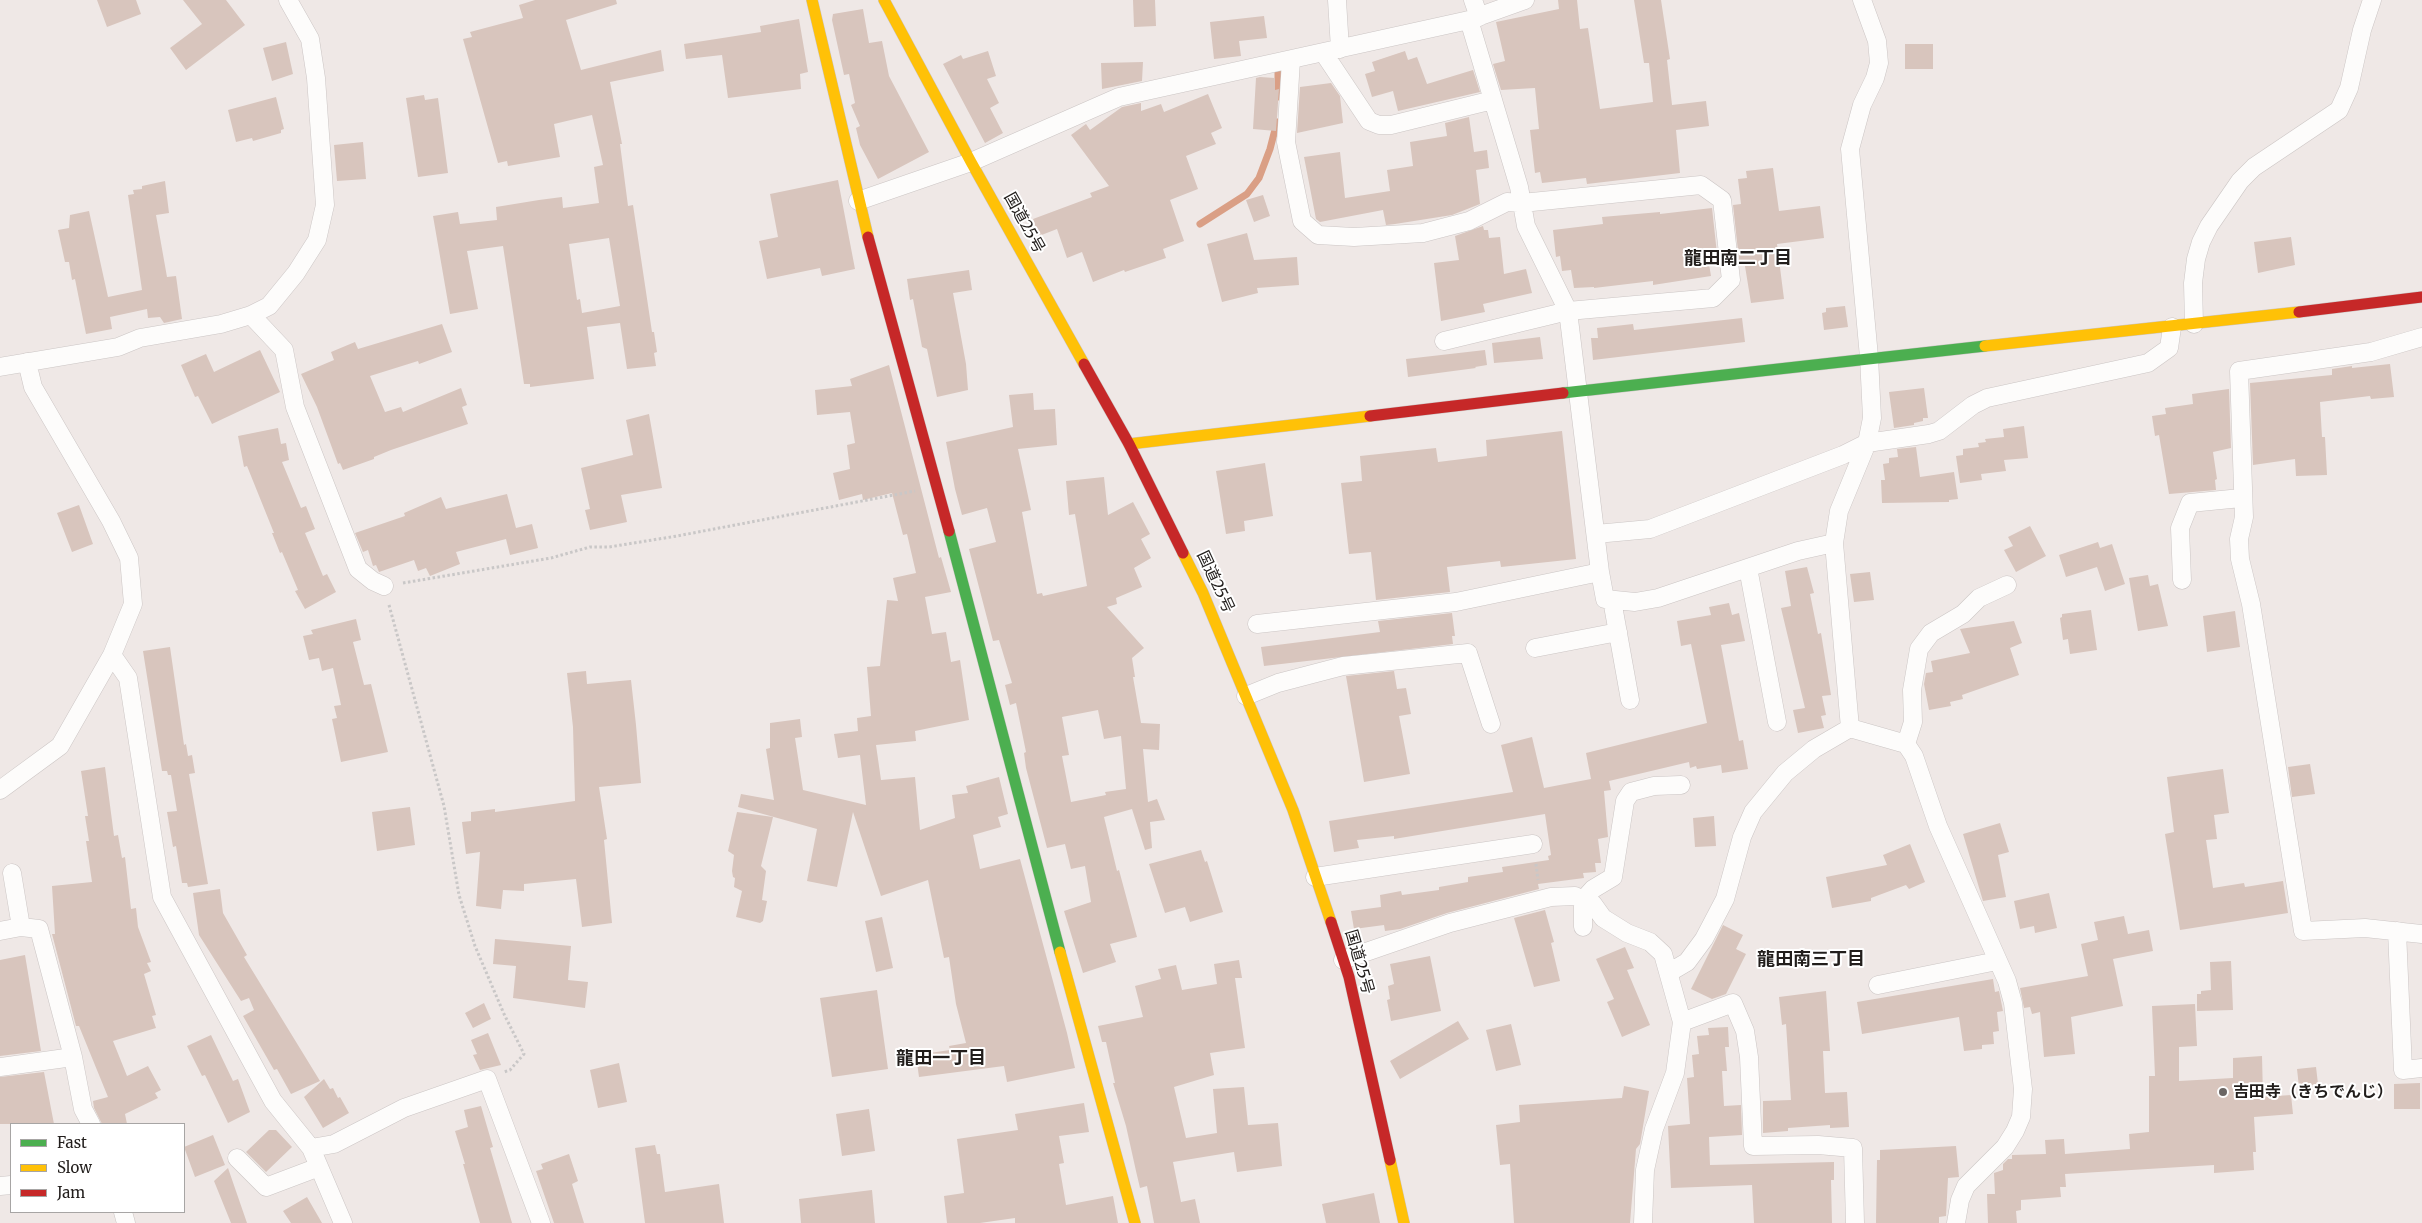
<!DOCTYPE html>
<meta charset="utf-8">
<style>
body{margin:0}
#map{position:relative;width:2422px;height:1223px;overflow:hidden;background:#efe8e6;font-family:Merriweather,serif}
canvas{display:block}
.legend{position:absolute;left:10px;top:1123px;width:175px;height:90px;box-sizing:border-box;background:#fff;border:1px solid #a7a5a4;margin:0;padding:6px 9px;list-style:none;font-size:15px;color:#221e1c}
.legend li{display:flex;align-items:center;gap:10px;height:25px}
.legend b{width:25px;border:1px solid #a7a5a4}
</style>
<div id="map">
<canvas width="2422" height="1223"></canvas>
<ul class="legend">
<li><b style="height:6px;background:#4caf50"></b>Fast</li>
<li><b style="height:6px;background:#ffc107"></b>Slow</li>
<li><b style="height:6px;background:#c62828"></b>Jam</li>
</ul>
</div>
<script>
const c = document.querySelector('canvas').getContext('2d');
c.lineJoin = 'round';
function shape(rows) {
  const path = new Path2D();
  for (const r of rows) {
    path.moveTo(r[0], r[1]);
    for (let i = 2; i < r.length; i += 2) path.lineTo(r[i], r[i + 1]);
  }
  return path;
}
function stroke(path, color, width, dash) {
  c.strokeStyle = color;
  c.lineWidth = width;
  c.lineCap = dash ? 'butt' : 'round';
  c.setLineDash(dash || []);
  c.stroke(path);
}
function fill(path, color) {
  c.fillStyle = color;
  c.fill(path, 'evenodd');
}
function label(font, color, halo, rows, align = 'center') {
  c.font = font + ' Merriweather,"Noto Sans JP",serif';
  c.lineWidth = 4;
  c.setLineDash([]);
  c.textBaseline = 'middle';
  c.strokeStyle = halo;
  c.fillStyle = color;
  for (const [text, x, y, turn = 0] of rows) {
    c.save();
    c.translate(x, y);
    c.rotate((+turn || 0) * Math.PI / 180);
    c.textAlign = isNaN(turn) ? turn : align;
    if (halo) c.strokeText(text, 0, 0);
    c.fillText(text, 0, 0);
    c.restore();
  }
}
const stream = shape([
 [1278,73,1278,97],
 [1200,224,1247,194,1259,178,1270,149,1277,122]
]);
const building = shape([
 [97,0,136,0,141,14,107,27],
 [183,0,226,0,245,25,186,70,170,48,202,24],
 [535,0,616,0,617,4,566,20,581,70,661,50,664,71,610,82,622,144,620,144,628,206,633,205,652,332,654,332,657,352,654,353,656,366,627,369,620,323,587,327,594,379,530,387,530,384,524,384,503,246,467,251,478,309,450,314,433,216,458,212,460,224,497,220,496,207,539,200,562,197,563,208,599,203,594,167,603,165,592,115,554,124,560,157,508,166,507,161,498,163,463,39,472,37,470,32,523,18,519,5],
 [609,238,620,306,582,313,580,299,577,300,569,244],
 [1133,0,1155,0,1156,26,1134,27],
 [1558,0,1577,0,1580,29,1588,28,1600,109,1653,102,1649,63,1644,63,1634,0,1661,0,1670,59,1667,60,1672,105,1706,101,1709,126,1676,130,1680,173,1587,184,1586,178,1542,183,1540,172,1535,173,1530,130,1539,129,1535,88,1501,90,1493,64,1505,61,1496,22,1559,9],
 [863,9,869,43,882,41,889,76,929,152,878,179,860,145,856,128,860,126,851,105,855,103,849,74,844,75,832,20,833,14],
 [1264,16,1267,38,1239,41,1241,56,1214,59,1210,22],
 [799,19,808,72,800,74,801,89,728,98,722,55,686,59,684,44,761,32,760,26],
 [286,42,293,74,272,81,263,48],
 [1905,44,1933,44,1933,69,1905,69],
 [988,51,996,76,987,79,999,103,990,108,1003,133,985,143,943,64,961,55,963,59],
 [1405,51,1408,60,1417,57,1427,84,1473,70,1480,92,1398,111,1393,91,1372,97,1365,74,1375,71,1372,62],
 [1143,62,1142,81,1102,89,1101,63],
 [1260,77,1275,78,1275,90,1279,89,1276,131,1253,129,1256,78],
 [1331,83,1340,96,1343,123,1297,133,1300,87],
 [1208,94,1222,128,1211,133,1216,144,1186,156,1198,189,1170,200,1184,241,1163,249,1166,258,1125,272,1124,270,1093,282,1082,252,1067,258,1057,229,1039,236,1033,219,1092,197,1090,193,1109,186,1071,135,1086,124,1090,130,1122,107,1141,103,1141,111,1161,104,1164,112],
 [424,95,425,100,438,98,448,173,418,177,406,98],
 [276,97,284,129,281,130,281,133,253,141,252,138,236,142,228,110],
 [1469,117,1474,152,1487,150,1489,168,1476,170,1480,204,1452,215,1395,224,1386,225,1383,210,1320,222,1316,219,1304,157,1340,152,1345,198,1390,191,1387,170,1413,166,1410,142,1447,136,1445,123],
 [363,142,366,179,337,181,334,145],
 [1773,168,1779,211,1820,206,1824,238,1777,244,1784,299,1751,303,1744,260,1739,260,1733,205,1741,204,1738,179,1747,178,1746,171],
 [838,180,855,269,822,276,820,268,767,279,759,241,778,237,770,194],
 [165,181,169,213,156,215,167,277,176,276,182,319,164,323,160,317,148,318,147,309,110,317,112,329,86,334,75,279,72,280,69,262,65,262,58,230,69,228,70,215,89,211,108,297,142,290,128,195,134,194,133,190,142,189,142,186],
 [1263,195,1270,216,1254,222,1246,200],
 [1712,208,1718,263,1709,264,1711,276,1653,285,1653,281,1594,288,1594,287,1574,288,1571,270,1562,271,1560,256,1556,257,1553,230,1603,224,1602,217,1660,212,1660,214],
 [1483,226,1484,230,1488,230,1489,238,1500,237,1504,274,1526,269,1532,293,1483,304,1485,312,1441,321,1434,263,1459,260,1455,236],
 [1247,233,1254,260,1297,257,1299,285,1257,288,1258,293,1222,302,1207,244],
 [2291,237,2295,265,2258,273,2254,242],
 [969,270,972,290,953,293,966,364,968,390,937,397,927,349,922,347,913,299,910,300,907,279],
 [1845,306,1848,327,1824,330,1822,313,1826,312,1826,308],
 [1742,318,1745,342,1593,360,1591,338,1598,338,1597,328,1633,324,1634,330],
 [442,324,452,352,419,364,418,361,370,376,385,412,401,407,403,412,461,388,467,405,462,407,468,424,391,450,374,457,374,459,343,470,340,463,338,464,317,407,301,374,334,360,331,352,355,342,358,349],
 [1540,337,1543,359,1494,363,1492,343],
 [260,350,280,392,212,424,198,396,195,397,181,365,206,354,214,372],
 [1485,350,1487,365,1475,367,1476,368,1408,377,1406,359],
 [2390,364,2394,397,2371,399,2370,396,2320,402,2322,437,2325,437,2327,475,2296,476,2295,459,2253,465,2250,383,2332,375,2332,369,2352,366,2352,368],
 [889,365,939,558,941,557,951,592,925,597,932,634,946,632,951,662,960,660,969,720,915,731,916,741,876,745,881,780,915,777,920,830,955,818,952,795,968,793,966,786,999,777,1008,814,998,817,1001,827,973,835,980,869,1020,859,1067,1033,1075,1068,1007,1082,1004,1066,919,1077,916,1055,950,1050,949,1046,966,1043,956,1004,949,957,944,958,928,880,881,896,853,812,837,887,807,881,817,829,738,807,741,794,774,800,766,749,770,748,770,723,800,719,802,737,795,738,803,790,866,805,860,755,838,758,834,734,858,731,857,718,871,716,867,667,880,666,887,600,898,601,893,578,916,573,907,534,903,535,892,493,863,500,862,494,839,500,833,473,850,469,847,445,855,443,850,412,817,415,815,390,852,386,850,379],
 [1924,388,1928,418,1923,418,1923,421,1914,423,1914,425,1894,428,1889,392],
 [2229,389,2231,448,2213,452,2217,479,2215,480,2216,490,2169,494,2159,435,2155,436,2152,416,2166,414,2165,408,2193,404,2192,394],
 [1033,393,1034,410,1055,409,1057,445,1018,449,1031,510,1022,512,1037,594,1042,593,1043,596,1087,586,1075,514,1069,515,1066,481,1104,477,1108,515,1133,502,1150,534,1141,539,1151,558,1134,568,1142,587,1116,598,1117,604,1107,607,1144,648,1132,658,1135,677,1133,677,1141,723,1160,724,1159,750,1143,749,1148,802,1157,799,1165,820,1150,822,1152,848,1145,850,1132,809,1104,817,1117,871,1119,870,1137,937,1110,944,1116,962,1083,973,1064,911,1091,902,1085,866,1071,869,1065,844,1047,848,1026,768,1024,753,1026,752,1016,703,1010,705,1005,685,1012,683,999,640,993,641,969,549,996,542,987,508,962,515,955,489,946,442,1013,427,1009,395],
 [1098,710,1104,739,1121,736,1126,789,1105,792,1106,795,1071,802,1062,756,1069,755,1062,717],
 [649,414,662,488,621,495,627,522,590,530,585,510,590,509,581,468,633,455,626,420],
 [2024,426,2028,458,2004,460,2006,471,1981,474,1982,480,1960,483,1956,456,1963,455,1963,449,1979,447,1978,443,1986,442,1985,439,2004,437,2003,429],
 [278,428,281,444,286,443,289,460,282,462,301,508,306,506,315,529,305,533,323,576,327,574,336,592,305,609,295,591,298,590,282,552,280,553,272,533,274,533,247,466,244,467,238,436],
 [1562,431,1576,559,1501,567,1500,561,1447,567,1450,592,1376,600,1371,552,1349,554,1341,483,1362,481,1360,456,1436,448,1438,462,1487,456,1486,440],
 [1916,447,1920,477,1954,472,1958,499,1949,500,1949,502,1882,503,1881,480,1885,480,1883,464,1889,463,1889,458,1898,457,1897,449],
 [1265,463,1273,516,1244,521,1245,531,1226,534,1216,471],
 [507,494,516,528,532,524,538,548,510,555,506,539,456,552,460,564,430,576,426,568,418,571,414,560,379,572,376,565,373,566,368,550,363,552,355,533,405,516,404,513,441,497,446,509],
 [79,505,93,544,72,552,57,513],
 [2030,526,2046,556,2016,572,2004,550,2013,546,2008,537],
 [2098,542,2100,548,2112,544,2125,584,2105,591,2097,567,2066,577,2059,555],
 [1807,567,1814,593,1810,594,1818,634,1821,633,1831,695,1822,696,1826,715,1821,716,1824,728,1798,733,1793,710,1805,708,1781,608,1791,606,1785,571],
 [1870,572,1874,600,1854,602,1850,574],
 [2148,575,2150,586,2158,584,2168,626,2138,631,2129,578],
 [1729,603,1732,615,1739,613,1745,641,1721,645,1739,741,1743,740,1748,769,1722,773,1721,765,1697,769,1696,766,1690,768,1689,762,1609,781,1611,790,1604,791,1608,837,1598,839,1601,863,1595,863,1596,872,1583,873,1584,878,1538,884,1539,889,1447,913,1400,929,1385,931,1384,925,1354,929,1351,911,1381,907,1380,895,1401,891,1402,895,1439,890,1439,887,1468,882,1468,877,1503,872,1502,867,1549,860,1548,856,1551,855,1545,814,1394,839,1394,836,1357,840,1359,848,1334,852,1329,821,1513,792,1501,745,1532,737,1544,788,1591,779,1586,753,1707,723,1691,644,1681,646,1677,621,1711,615,1709,607],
 [2091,610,2097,650,2070,654,2068,639,2063,640,2060,618,2062,617,2062,614],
 [2235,611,2240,647,2207,652,2203,616],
 [1452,613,1455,636,1452,636,1453,644,1264,666,1261,647,1380,632,1378,621],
 [356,619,361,640,353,642,364,685,371,684,388,752,341,762,332,719,337,718,334,706,341,705,333,668,322,671,319,658,309,660,303,636,313,634,311,630],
 [2014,621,2022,643,2010,648,2019,675,1962,695,1963,699,1950,702,1951,706,1929,710,1924,684,1926,673,1933,672,1931,661,1970,653,1960,629],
 [170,647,184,745,186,744,188,756,192,755,195,773,189,774,208,884,188,887,187,883,182,883,176,846,173,847,167,812,177,811,171,775,168,775,167,771,162,771,143,651],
 [586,671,587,684,631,680,636,725,641,783,599,787,607,839,604,840,612,923,582,927,576,879,524,884,524,891,503,890,501,909,476,906,480,852,466,854,462,822,471,821,471,812,495,809,495,812,575,801,573,727,567,673],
 [1394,671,1397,689,1406,688,1411,714,1399,716,1410,774,1364,782,1346,676],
 [2310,764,2315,794,2292,797,2288,767],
 [105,767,114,836,118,835,122,858,125,857,131,909,136,908,138,927,151,962,147,963,151,971,144,974,156,1015,152,1016,156,1028,113,1041,127,1076,148,1066,161,1090,155,1093,158,1098,125,1114,127,1124,102,1124,94,1108,93,1101,108,1097,79,1026,76,1026,52,934,55,934,52,886,92,882,86,841,89,841,85,816,88,816,81,771],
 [2223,769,2229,813,2214,815,2217,839,2206,840,2213,888,2244,883,2245,887,2283,881,2288,913,2180,930,2165,834,2174,832,2167,777],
 [410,807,415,845,377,851,372,812],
 [737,812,773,817,761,866,766,871,762,900,767,901,763,921,760,923,736,917,742,891,734,887,735,878,733,877,732,871,734,855,728,851],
 [1714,816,1716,846,1695,847,1693,818],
 [2000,823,2009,852,1998,855,2006,897,1983,901,1963,834],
 [1910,844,1925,882,1909,889,1906,885,1871,898,1871,901,1832,908,1826,877,1887,865,1883,855],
 [1201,850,1205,862,1207,861,1223,912,1190,922,1185,907,1165,913,1149,864],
 [220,889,223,913,247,955,244,957,320,1081,291,1094,277,1069,274,1070,243,1016,254,1010,249,998,241,1001,199,935,193,893],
 [2049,893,2057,928,2035,933,2034,926,2020,929,2014,901],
 [1545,910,1554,942,1551,943,1560,981,1534,987,1514,918],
 [2124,916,2128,934,2149,930,2153,951,2113,959,2123,1006,2071,1017,2075,1054,2044,1057,2040,1012,2032,1014,2030,1007,2024,1008,2020,988,2088,976,2081,944,2098,940,2094,922],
 [882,917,893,968,876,972,865,921],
 [1723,925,1743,935,1736,949,1746,954,1726,994,1712,999,1691,989],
 [495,939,571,946,568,980,588,982,585,1008,513,998,516,966,493,964],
 [1625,947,1634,968,1627,970,1650,1025,1622,1037,1607,1002,1614,999,1596,959],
 [25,955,41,1051,0,1056,0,960],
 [1430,956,1441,1011,1391,1021,1387,1000,1390,999,1388,986,1394,984,1390,964],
 [1239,960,1242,978,1235,978,1245,1048,1210,1053,1214,1075,1174,1087,1186,1138,1217,1133,1213,1089,1244,1087,1248,1125,1278,1123,1282,1166,1237,1172,1234,1152,1173,1162,1181,1202,1195,1199,1200,1223,1154,1223,1147,1186,1140,1188,1136,1171,1126,1126,1113,1083,1115,1083,1106,1042,1102,1042,1098,1026,1143,1017,1135,986,1161,979,1158,969,1176,965,1182,990,1217,984,1214,964],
 [2231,961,2233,1010,2197,1011,2197,994,2201,994,2201,991,2211,990,2210,962],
 [1993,979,1995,992,1999,991,2003,1011,1997,1012,1999,1031,1993,1032,1994,1044,1982,1045,1982,1049,1964,1051,1959,1017,1862,1034,1857,1002],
 [877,990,888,1069,832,1077,820,998],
 [1826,991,1830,1051,1823,1051,1825,1093,1847,1092,1849,1127,1830,1128,1830,1125,1788,1128,1788,1131,1763,1133,1763,1101,1791,1100,1786,1024,1782,1025,1779,997],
 [484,1003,491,1019,473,1028,465,1013],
 [2195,1004,2197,1046,2179,1047,2179,1081,2233,1078,2233,1058,2262,1056,2263,1097,2291,1095,2293,1114,2254,1117,2256,1152,2253,1152,2254,1170,2214,1173,2214,1165,2065,1174,2066,1187,2060,1187,2061,1197,2021,1200,2021,1210,2016,1211,2017,1223,1988,1223,1987,1194,1995,1194,1994,1173,2003,1170,2003,1164,2008,1159,2012,1159,2012,1155,2046,1154,2045,1140,2064,1139,2065,1154,2130,1149,2129,1134,2149,1132,2149,1076,2155,1076,2152,1006],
 [1458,1021,1469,1039,1400,1079,1390,1061],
 [1511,1024,1521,1065,1496,1071,1486,1030],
 [1728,1027,1729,1047,1725,1047,1727,1071,1722,1071,1724,1106,1741,1105,1742,1135,1709,1137,1710,1165,1834,1162,1834,1180,1831,1180,1832,1223,1754,1223,1752,1185,1671,1188,1668,1126,1690,1124,1687,1078,1694,1077,1692,1055,1699,1054,1697,1036,1709,1035,1708,1028],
 [488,1033,501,1065,480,1070,473,1055,477,1054,471,1040],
 [211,1035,233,1081,238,1079,250,1112,228,1123,205,1075,202,1076,187,1046],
 [619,1063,627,1102,598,1108,590,1070],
 [2316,1067,2318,1084,2299,1087,2297,1069],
 [44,1072,54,1124,0,1124,0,1077],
 [324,1079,330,1089,333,1088,338,1098,340,1097,349,1113,323,1128,304,1097],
 [2420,1083,2420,1109,2394,1109,2394,1084],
 [1624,1086,1649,1091,1640,1144,1636,1149,1630,1223,1514,1223,1510,1164,1500,1165,1496,1125,1520,1122,1519,1105,1622,1098],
 [1084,1103,1089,1132,1059,1136,1064,1163,1059,1164,1066,1205,1113,1196,1118,1223,1015,1223,1015,1218,980,1223,947,1223,944,1196,964,1193,957,1139,1018,1130,1015,1114],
 [481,1106,493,1147,490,1148,512,1223,480,1223,463,1164,465,1164,455,1131,468,1127,464,1110],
 [869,1109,875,1151,842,1156,836,1114],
 [269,1130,276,1130,292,1147,266,1172,246,1152],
 [213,1135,225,1165,195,1177,184,1147],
 [655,1145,657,1154,660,1154,665,1192,719,1184,724,1223,645,1223,635,1148],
 [1956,1146,1959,1177,1948,1178,1946,1216,1939,1217,1939,1223,1876,1223,1877,1160,1880,1160,1880,1150],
 [569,1154,578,1181,572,1184,584,1223,554,1223,536,1171,543,1169,541,1164],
 [228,1168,247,1223,231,1223,214,1181],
 [872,1190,875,1223,801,1223,799,1199],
 [1374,1193,1380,1223,1326,1223,1322,1204],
 [307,1197,322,1223,291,1223,283,1211]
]);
const path = shape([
 [403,583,551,558,590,547,609,547,677,536,915,491],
 [389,605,444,806,459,895,475,946,504,1014,524,1054,510,1070,504,1072],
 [1536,864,1538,880]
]);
const street = shape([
 [1337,0,1340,49],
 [1473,0,1479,17],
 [1323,52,1369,121,1379,125,1391,125,1493,100],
 [1291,60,1286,142,1302,221,1318,235,1354,237,1423,233,1469,221,1507,202,1522,203,1701,185,1722,200,1731,280,1713,298,1568,311,1444,341],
 [858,201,971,162,1119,97,1469,20,1525,0],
 [251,315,284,350,295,407,358,569,373,581,384,586],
 [2194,324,2193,283,2196,259,2201,242,2209,226,2240,181,2254,167,2339,110,2349,88,2362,30,2372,0],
 [2422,337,2371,352,2239,371,2244,517,2239,539,2240,559,2251,604,2303,931,2365,928,2422,934],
 [0,367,118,347,140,338,221,324,251,315,269,306,296,273,317,240,325,205,316,78,310,39,288,0],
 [1596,534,1650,529,1843,455,1867,443,1929,434,1939,431,1973,405,1987,398,2148,363,2169,348,2172,327],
 [1748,568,1777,722],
 [1600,572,1605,599,1635,602,1658,598,1798,551,1834,543],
 [2182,580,2180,528,2190,503,2241,498],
 [1612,600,1630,700],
 [1257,624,1456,602,1600,572,1568,311,1526,226,1519,187,1469,20],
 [1535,648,1618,632],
 [112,655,128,678,162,897,273,1101,311,1148,343,1223],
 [1246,696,1278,683,1343,666,1468,653,1491,724],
 [1850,728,1834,543,1839,511,1867,443,1872,418,1869,357,1850,149,1862,105,1875,78,1879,63,1877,41,1862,0],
 [1906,744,1913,722,1912,690,1919,649,1931,633,1963,614,1979,598,2007,585],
 [0,790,60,746,112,655,133,604,129,558,111,521,33,387,27,362],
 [12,873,21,927],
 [1315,877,1533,844],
 [1583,927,1583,900,1593,889,1613,877,1625,801,1631,792,1654,786,1681,785],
 [0,931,21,927,39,929,73,1057,83,1109,91,1124],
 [2397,931,2403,1070,2422,1068],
 [1343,960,1450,923,1551,897,1575,896,1583,900,1593,904,1603,918,1627,933,1650,942,1663,954,1682,1022,1675,1073,1654,1129,1645,1170,1643,1223],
 [1670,972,1687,962,1704,939,1725,899,1742,837,1753,812,1785,773,1814,749,1850,728,1906,744,1914,756,1938,826,2007,981,2013,1003,2023,1089,2021,1117,2015,1131,2005,1147,1966,1186,1960,1200,1956,1223],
 [1878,985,1997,961],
 [1682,1022,1733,1003,1745,1031,1749,1057,1753,1146,1818,1145,1853,1148,1855,1223],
 [0,1067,73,1057],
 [311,1148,334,1144,404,1108,487,1079,541,1223],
 [237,1158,266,1187,319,1167],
 [0,1186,11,1185],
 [123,1212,126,1223]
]);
const fast = shape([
 [1563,393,1985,346],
 [949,531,1060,952]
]);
const slow = shape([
 [812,0,868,237],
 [884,0,971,162,1084,364],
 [1985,346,2299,312],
 [1129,444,1370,416],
 [1183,553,1203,593,1293,810,1331,922],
 [1060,952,1135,1223],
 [1390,1160,1404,1223]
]);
const jam = shape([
 [868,237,949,531],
 [2299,312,2422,297],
 [1084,364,1129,444,1183,553],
 [1370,416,1563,393],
 [1331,922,1349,977,1390,1160]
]);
const markers = [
 [2223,1092,5,"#6a6563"]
];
const streetNames = [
 ["国道25号",1024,223,61],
 ["国道25号",1215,582,65],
 ["国道25号",1359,962,74]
];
const poiNames = [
 ["吉田寺（きちでんじ）",2233,1092]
];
const neighbourhoodNames = [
 ["龍田南二丁目",1738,259],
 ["龍田南三丁目",1811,960],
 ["龍田一丁目",941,1059]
];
stroke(stream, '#da9f85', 7);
fill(building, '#d8c5bd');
stroke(street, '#cbc5c4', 19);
stroke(fast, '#cbc5c4', 12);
stroke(slow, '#cbc5c4', 12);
stroke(jam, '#cbc5c4', 12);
stroke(path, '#c9c7c7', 3, [2.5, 2.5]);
stroke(street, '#fdfcfb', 18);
stroke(fast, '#4caf50', 11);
stroke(slow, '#ffc107', 11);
stroke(jam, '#c62828', 11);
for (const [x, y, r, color] of markers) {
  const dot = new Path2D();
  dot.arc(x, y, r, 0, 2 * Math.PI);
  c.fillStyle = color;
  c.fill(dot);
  stroke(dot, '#fff', 2);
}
label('16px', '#221e1c', '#fff', streetNames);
label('bold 16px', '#221e1c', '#fff', poiNames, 'left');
label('bold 18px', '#221e1c', '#fff', neighbourhoodNames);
</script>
